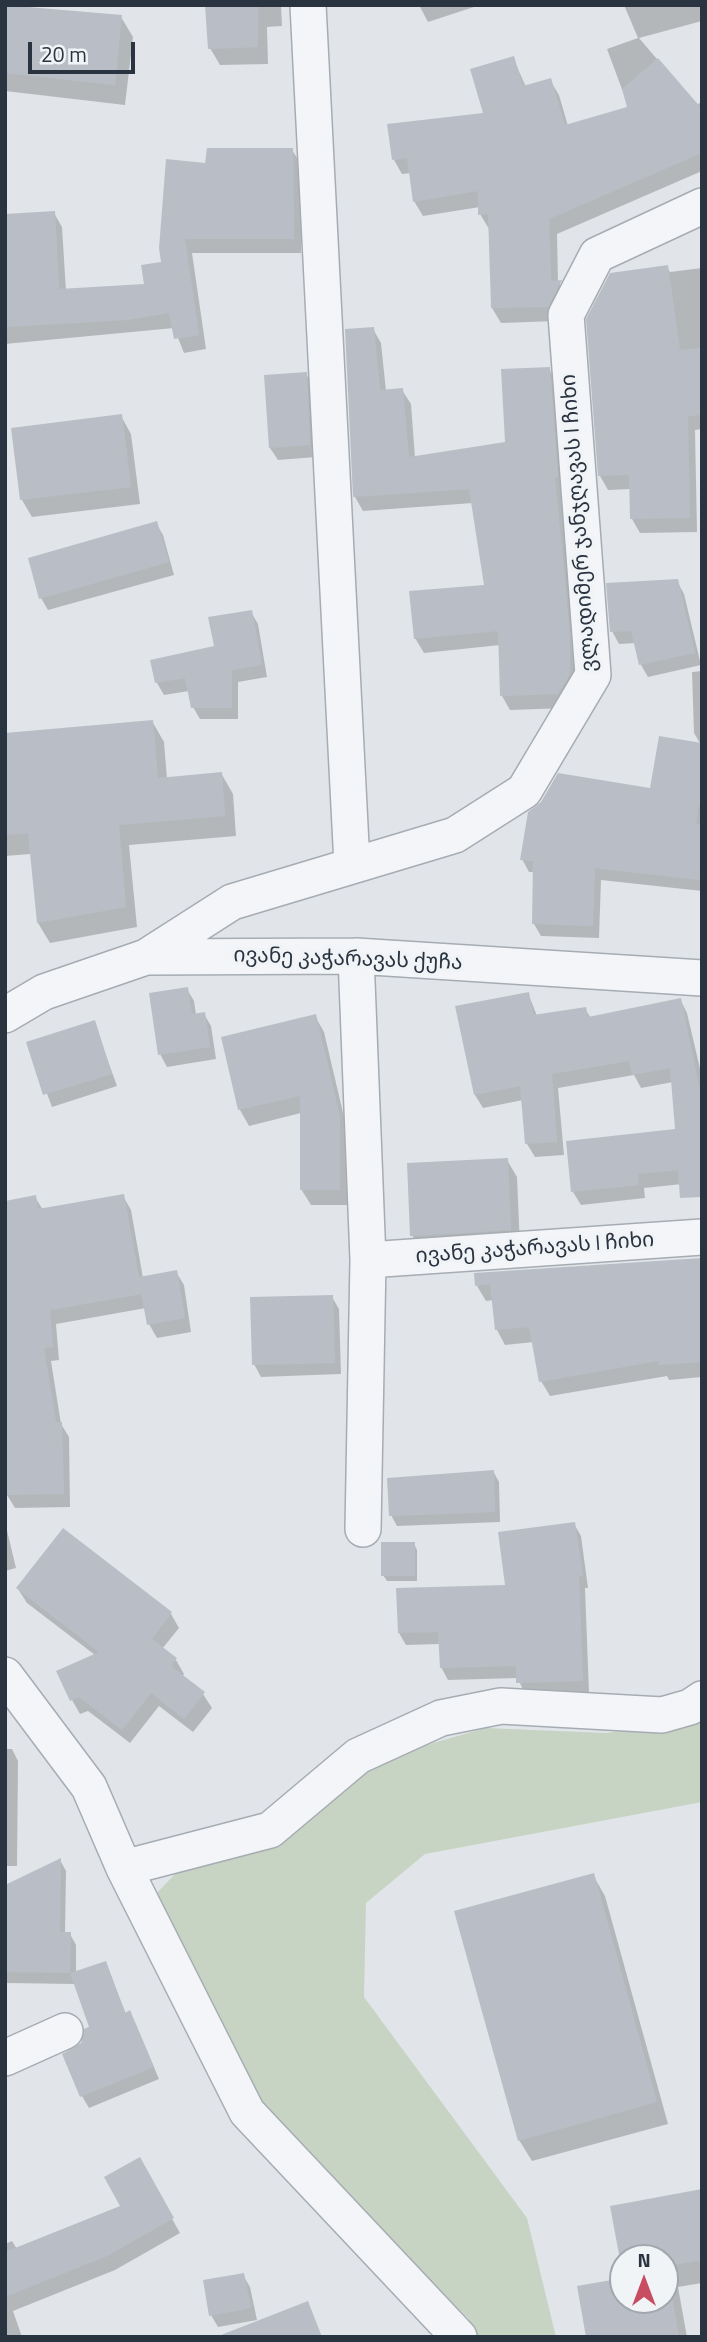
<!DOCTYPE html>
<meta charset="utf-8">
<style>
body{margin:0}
#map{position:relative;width:707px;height:2342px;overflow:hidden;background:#e1e5e9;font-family:"Titillium Web",sans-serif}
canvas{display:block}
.frame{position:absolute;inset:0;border:7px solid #2a3340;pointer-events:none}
.north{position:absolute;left:609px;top:2244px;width:70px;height:70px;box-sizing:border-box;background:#f1f4f7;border:2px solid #a1a7ae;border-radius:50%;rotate:0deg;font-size:19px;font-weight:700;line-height:28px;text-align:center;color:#2a3340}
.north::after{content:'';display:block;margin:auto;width:24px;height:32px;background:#c84d62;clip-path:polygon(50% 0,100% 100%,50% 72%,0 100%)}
.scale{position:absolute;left:28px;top:42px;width:107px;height:32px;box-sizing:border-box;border:4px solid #2a3340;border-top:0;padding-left:9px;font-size:21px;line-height:24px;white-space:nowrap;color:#2a3340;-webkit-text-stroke:5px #f1f4f7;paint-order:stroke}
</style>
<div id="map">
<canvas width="707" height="2342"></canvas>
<div class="frame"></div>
<div class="north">N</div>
<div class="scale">20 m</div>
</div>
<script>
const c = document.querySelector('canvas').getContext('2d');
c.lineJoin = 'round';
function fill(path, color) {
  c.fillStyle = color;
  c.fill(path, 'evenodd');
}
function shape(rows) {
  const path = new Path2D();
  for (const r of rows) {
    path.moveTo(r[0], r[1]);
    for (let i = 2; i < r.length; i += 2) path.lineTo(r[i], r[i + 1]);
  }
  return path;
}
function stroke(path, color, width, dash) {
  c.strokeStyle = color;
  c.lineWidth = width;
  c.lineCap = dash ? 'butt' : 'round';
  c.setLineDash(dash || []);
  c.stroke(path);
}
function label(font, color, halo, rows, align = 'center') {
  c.font = font + ' "Titillium Web","Noto Sans Georgian",sans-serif';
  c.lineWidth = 7;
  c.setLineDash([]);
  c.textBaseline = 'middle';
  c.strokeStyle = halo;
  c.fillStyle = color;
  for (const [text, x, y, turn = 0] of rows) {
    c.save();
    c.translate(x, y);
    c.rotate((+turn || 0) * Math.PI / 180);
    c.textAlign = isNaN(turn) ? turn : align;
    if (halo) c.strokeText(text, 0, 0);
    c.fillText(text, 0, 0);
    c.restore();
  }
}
const green = shape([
 [702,1711,702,1802,425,1854,366,1903,364,1997,527,2218,556,2337,473,2337,469,2319,278,2131,151,1899,177,1872,366,1762,486,1728,606,1733,676,1723]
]);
const shadow = shape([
 [5,5,121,17,133,37,125,105,5,91],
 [207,5,281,5,282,26,267,27,268,64,220,65,210,48],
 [419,5,480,5,428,22],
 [624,5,702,5,702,21,639,38,696,105,702,102,702,171,557,234,558,282,569,296,556,321,501,323,492,308,489,229,480,214,480,207,423,216,414,201,411,173,402,174,394,160,486,114,513,58,526,87,550,80,559,95,568,126,629,108,607,49,638,38],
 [292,150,301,164,301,253,192,253,206,349,184,353,174,328,5,344,5,216,54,213,62,227,66,291,146,286,163,264,207,165],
 [667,267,670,272,702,268,702,429,695,430,697,532,640,533,632,519,631,489,608,490,600,476],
 [373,329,381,343,386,391,402,390,411,404,415,458,507,444,549,369,557,383,577,689,566,708,510,710,502,696,500,645,424,653,415,638,486,586,473,503,363,511,355,497],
 [306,374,313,386,316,457,278,460,270,448],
 [121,416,131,434,140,504,32,517,22,500],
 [156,523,163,535,174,575,48,610,41,598],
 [677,581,684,594,701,665,648,677,641,665,636,643,619,644,612,631],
 [251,612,258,624,267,677,238,682,238,719,200,719,193,707,189,691,164,695,157,683,152,661,216,647],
 [702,671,702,891,601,880,599,938,541,936,534,924,535,872,529,872,522,859,652,790,701,745,694,733,692,672],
 [152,721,164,742,167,779,221,773,233,794,236,836,129,845,137,927,50,943,38,923,31,854,5,856,5,735],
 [187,989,194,1001,196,1015,204,1014,211,1026,216,1059,167,1067,160,1054],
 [528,993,537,1016,585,1009,591,1018,680,999,687,1013,702,1077,702,1182,644,1188,645,1198,581,1205,573,1192,677,1131,673,1082,641,1088,634,1075,558,1088,564,1155,535,1157,527,1144,523,1100,483,1108,475,1095,457,1008],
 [315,1016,324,1032,348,1134,348,1205,311,1205,301,1189,301,1113,249,1126,240,1110,223,1039],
 [94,1022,117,1086,52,1107,28,1043],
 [507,1160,517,1177,520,1247,422,1253,412,1235],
 [123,1196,131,1210,143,1278,176,1272,184,1285,191,1332,157,1338,149,1324,146,1308,56,1324,59,1360,51,1361,61,1424,69,1437,70,1507,15,1508,7,1495,35,1197,43,1210],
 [702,1259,702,1377,669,1380,667,1376,550,1396,541,1381,534,1342,505,1345,497,1330,494,1300,486,1301,477,1286,476,1275],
 [332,1297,339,1309,341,1374,261,1377,254,1364],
 [493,1471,499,1482,500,1522,397,1526,391,1515],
 [5,1522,16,1568,5,1571],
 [574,1524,581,1536,588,1588,585,1588,589,1693,525,1695,518,1678,448,1680,441,1667,440,1644,406,1645,399,1633,507,1586],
 [63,1531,171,1614,179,1628,162,1649,176,1660,184,1674,182,1677,203,1694,212,1708,193,1732,159,1706,130,1743,88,1711,80,1714,72,1700,95,1655,27,1603,18,1589],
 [414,1544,417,1550,417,1581,387,1581,383,1575],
 [5,1749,12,1749,18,1761,17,1866,5,1866],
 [60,1860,66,1871,65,1934,70,1934,76,1945,76,1973,106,1963,126,2014,129,2013,136,2025,159,2079,89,2108,82,2096,82,2044,91,2028,75,1984,5,1983,5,1887],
 [593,1875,605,1896,668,2124,532,2161,519,2140],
 [139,2160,180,2233,115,2270,13,2311,22,2337,5,2337,5,2244,12,2241,17,2249,123,2207],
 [702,2191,702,2283,678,2287,687,2337,588,2337,623,2279,623,2300,665,2300,665,2258,623,2258,623,2266,612,2207],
 [243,2275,250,2287,257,2320,218,2327,211,2315]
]);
const building = shape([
 [5,5,122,15,115,85,5,73],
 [205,5,258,5,258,47,208,49],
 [514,56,523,86,551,78,565,125,627,107,622,89,658,58,702,109,702,153,549,219,551,281,562,280,548,307,491,308,488,214,478,215,478,191,413,202,407,158,392,160,387,124,483,113,470,69],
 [207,148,293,148,294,239,185,239,199,335,174,339,169,313,127,320,5,327,5,214,55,211,59,289,144,284,141,265,161,262,159,248,166,159,205,163],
 [668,265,680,350,702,348,702,415,688,416,690,518,630,519,629,475,598,476,586,319,610,273],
 [374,327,380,390,403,388,409,457,505,442,501,369,550,367,558,477,555,477,570,634,570,674,558,694,500,696,498,631,414,639,409,591,484,585,469,489,353,497,345,329],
 [307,372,310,445,269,448,264,375],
 [122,414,131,487,20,500,11,428],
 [157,521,169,562,39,599,28,558],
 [678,579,695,653,639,665,631,631,610,632,606,583],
 [252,610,262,665,232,670,232,708,191,708,185,678,155,683,150,660,214,646,208,617],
 [153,720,158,778,222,772,225,816,119,825,126,907,37,923,28,833,5,835,5,733],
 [659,736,702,743,702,787,696,824,702,824,699,880,595,868,593,926,532,924,533,861,520,860,528,812,541,802,558,773,650,788],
 [188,987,192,1014,205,1012,210,1047,158,1055,149,993],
 [529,992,533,1015,586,1007,588,1017,681,998,702,1100,702,1197,680,1198,678,1170,638,1174,639,1185,571,1192,566,1141,675,1129,670,1068,632,1075,629,1061,552,1074,557,1142,525,1144,520,1086,474,1095,455,1006],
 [316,1014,340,1117,340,1190,300,1190,300,1096,238,1110,221,1037],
 [95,1020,112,1074,43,1095,26,1042],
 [508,1158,511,1230,410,1236,407,1163],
 [124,1194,139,1277,177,1270,185,1318,147,1325,140,1287,142,1294,50,1310,53,1347,44,1348,56,1422,62,1422,64,1494,5,1495,5,1201,36,1195,38,1209],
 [702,1258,702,1362,659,1365,658,1361,539,1382,529,1327,495,1330,490,1284,475,1286,474,1273],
 [333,1295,335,1363,252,1365,250,1297],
 [494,1470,495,1512,389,1516,387,1478],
 [575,1522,583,1576,579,1576,583,1681,516,1683,516,1666,440,1668,438,1632,398,1633,396,1588,505,1585,498,1532],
 [63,1528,172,1612,152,1639,177,1658,171,1666,205,1692,184,1719,151,1693,122,1730,79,1697,70,1701,56,1671,99,1652,16,1588],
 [381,1542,415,1542,415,1576,381,1576],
 [61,1858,60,1932,71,1932,70,1973,5,1972,5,1885],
 [594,1873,657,2102,518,2141,454,1911],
 [106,1961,125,2013,130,2010,154,2067,80,2097,62,2054,81,2043,84,2029,89,2027,70,1973],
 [140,2157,174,2218,107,2256,5,2297,5,2252,120,2206,104,2177],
 [702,2189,702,2260,667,2266,679,2337,586,2337,577,2286,623,2278,623,2300,665,2300,665,2258,623,2258,623,2276,610,2206],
 [244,2273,251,2308,209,2316,203,2280],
 [308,2301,322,2337,222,2337,221,2335]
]);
const minor = shape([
 [308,5,352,865],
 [356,956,368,1260,363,1529],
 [146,957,232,902,455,835,524,791,593,675,566,315,597,255,702,206],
 [5,1015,44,992,146,957,356,956,702,978],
 [368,1260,702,1237],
 [5,1675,89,1787,124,1868,247,2112,459,2337],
 [124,1868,270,1830,358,1756,441,1718,501,1706,662,1715,690,1707,702,1699],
 [5,2058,65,2031]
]);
const streetNames = [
 ["ვლადიმერ ჯანჯღავას I ჩიხი",580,523,-94],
 ["ივანე კაჭარავას ქუჩა",348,960,2],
 ["ივანე კაჭარავას I ჩიხი",535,1249,-4]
];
fill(green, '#c7d3c3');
fill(shadow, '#0003');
fill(building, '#b9bec6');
stroke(minor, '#a6acb3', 38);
stroke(minor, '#f4f5f8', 35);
label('21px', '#2a3340', '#f1f4f7', streetNames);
</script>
